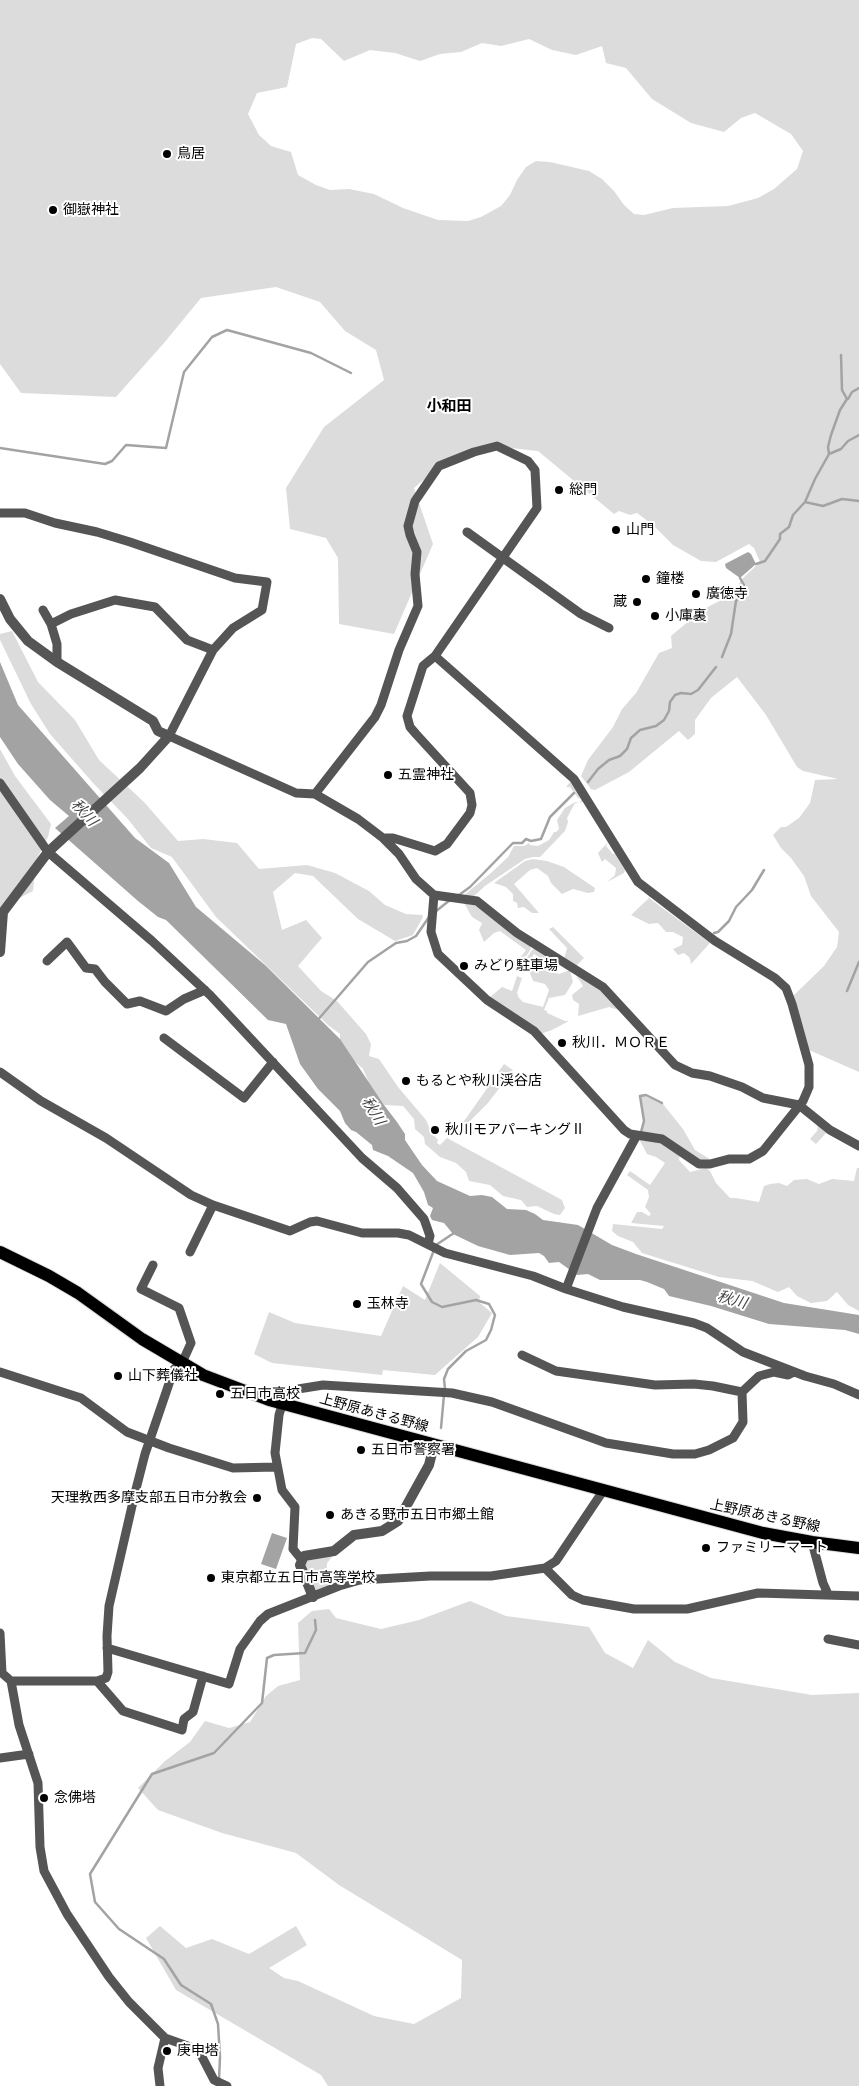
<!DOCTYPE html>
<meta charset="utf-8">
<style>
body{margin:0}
canvas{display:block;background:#fff}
</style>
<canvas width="859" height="2086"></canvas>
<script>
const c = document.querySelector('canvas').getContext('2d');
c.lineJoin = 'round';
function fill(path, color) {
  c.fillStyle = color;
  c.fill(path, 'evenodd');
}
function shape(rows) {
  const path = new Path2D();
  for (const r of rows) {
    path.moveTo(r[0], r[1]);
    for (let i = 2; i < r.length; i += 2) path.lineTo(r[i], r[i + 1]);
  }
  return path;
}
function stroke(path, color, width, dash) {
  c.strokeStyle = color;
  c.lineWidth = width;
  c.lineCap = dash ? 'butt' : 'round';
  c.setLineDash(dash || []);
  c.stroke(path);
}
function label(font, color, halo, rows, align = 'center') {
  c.font = font + ' Quicksand,"Noto Sans JP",sans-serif';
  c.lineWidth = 4;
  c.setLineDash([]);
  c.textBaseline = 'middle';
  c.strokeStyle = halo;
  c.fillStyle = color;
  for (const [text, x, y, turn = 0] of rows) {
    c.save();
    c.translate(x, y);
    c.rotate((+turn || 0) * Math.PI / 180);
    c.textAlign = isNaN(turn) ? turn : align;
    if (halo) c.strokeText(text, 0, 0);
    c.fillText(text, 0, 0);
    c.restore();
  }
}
const green = shape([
 [0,0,859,0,859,1072,809,1050,793,996,824,966,837,947,839,932,811,896,804,876,791,858,781,848,773,835,781,827,786,827,799,818,810,803,815,780,838,779,803,771,797,767,766,715,737,677,711,698,695,720,695,734,688,740,679,731,629,772,595,790,591,789,581,776,588,760,613,727,622,709,636,693,659,653,672,648,671,636,702,610,735,593,741,580,760,562,754,548,749,544,716,562,701,561,673,545,653,525,637,513,630,515,619,511,614,514,538,451,484,445,448,459,414,488,433,544,394,634,339,624,338,558,326,538,290,529,286,488,324,427,384,380,376,350,345,331,320,302,276,287,201,298,164,343,116,397,21,393,0,364],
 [312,38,321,39,344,61,370,50,395,53,420,61,440,54,461,52,482,43,501,46,529,39,552,50,576,55,602,46,606,63,626,68,652,99,691,123,724,132,741,118,755,113,791,134,803,151,797,169,774,189,758,198,728,206,673,208,644,215,634,214,624,205,614,191,602,179,589,171,550,162,536,161,526,167,517,180,510,195,501,206,481,217,468,221,438,220,403,208,374,194,349,189,330,190,316,185,298,175,291,152,271,146,259,135,248,114,257,93,287,87,296,44],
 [12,631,38,682,75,720,99,760,144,802,178,841,203,839,237,843,259,869,307,865,335,873,369,891,385,905,406,914,422,915,423,917,413,935,395,941,358,919,313,876,295,873,273,892,282,930,306,920,322,938,298,966,321,991,337,1001,366,1034,371,1044,369,1056,379,1059,398,1087,426,1120,431,1132,438,1140,437,1143,440,1145,447,1138,562,1200,565,1208,560,1215,554,1214,537,1206,527,1207,521,1200,503,1196,490,1185,469,1181,466,1172,456,1163,440,1157,425,1144,424,1137,415,1129,414,1119,403,1106,384,1105,370,1085,363,1069,347,1054,340,1044,340,1034,328,1025,216,917,172,857,151,848,127,818,94,784,50,734,31,704,0,640,0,634],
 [0,749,15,776,51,824,48,837,36,860,33,891,0,908],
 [570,782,584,801,580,803,575,803,567,818,568,822,565,831,540,857,533,857,525,859,485,886,473,897,463,896,491,873,508,857,514,846,524,846,529,843,530,845,538,846,549,840,554,832,556,832,559,829,557,820,565,808,575,802,580,803,581,799,578,798,570,787,566,787],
 [608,842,606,846,613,854,615,854,625,870,624,873,607,882,615,875,616,868,605,859,602,862,598,853],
 [533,859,547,861,564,867,595,888,594,892,588,893,573,889,562,894,551,883,548,876,537,868,530,870,514,884,539,913,532,913,524,907,518,908,517,903,513,901,513,894,506,887,494,883,525,861],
 [649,898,710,943,691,964,690,958,684,953,678,955,673,949,682,945,683,937,673,932,666,932,658,923,649,924,631,915],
 [464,903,476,905,530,946,531,949,518,968,514,966,526,950,500,931,494,933,484,942,479,930,482,923,472,917],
 [553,927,584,958,576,966,564,959,567,948,549,929],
 [535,948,558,962,557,965,551,966,534,954,528,964,524,962,532,950],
 [540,968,559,974,570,970,573,982,565,995,549,998,544,1010,547,1011,547,1013,565,1021,569,1021,552,1030,540,1034,489,998,502,987,512,991,517,976,522,978,517,993,519,998,523,1002,543,1007,549,990,545,984,533,981,530,973,533,969],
 [576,975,606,994,619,1010,609,1007,578,1016,579,1004,573,1000,572,995,583,986],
 [504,1064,513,1070,488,1103,459,1132,460,1127],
 [642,1095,663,1104,683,1129,695,1150,713,1161,707,1163,641,1133,644,1120,640,1099],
 [818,1124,859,1148,859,1151,826,1133,816,1144,810,1139,817,1131],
 [638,1137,653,1138,680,1154,679,1160,690,1172,706,1168,710,1171,716,1183,730,1198,736,1198,759,1202,764,1186,770,1184,779,1183,787,1186,794,1180,807,1179,819,1184,832,1179,854,1181,857,1168,859,1168,859,1311,848,1305,837,1292,827,1301,811,1303,797,1296,789,1287,778,1292,752,1281,719,1277,642,1253,633,1242,618,1236,612,1231,613,1224,662,1229,664,1226,631,1223,637,1212,642,1212,649,1216,651,1214,645,1207,649,1197,648,1190,627,1175,630,1171,650,1185,665,1163,656,1157,647,1154],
 [440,1263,480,1296,479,1302,492,1313,478,1337,435,1375,383,1370,382,1375,272,1363,254,1354,269,1312,295,1323,381,1336,403,1286,425,1300],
 [332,1551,332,1557,327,1563,326,1581,330,1587,318,1591,313,1588,304,1569,308,1557],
 [470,1601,506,1616,589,1627,605,1653,633,1668,648,1640,675,1662,711,1678,812,1695,859,1693,859,2086,328,2086,321,2075,176,1990,146,1938,160,1926,186,1948,212,1939,249,1954,296,1926,307,1945,269,1968,284,1978,298,1981,374,2016,414,2024,461,1998,462,1960,339,1885,296,1853,222,1833,158,1810,138,1788,165,1761,190,1742,205,1721,229,1728,250,1722,266,1696,278,1686,300,1680,298,1623,312,1611,329,1609,336,1618,381,1629,419,1620]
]);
const water = shape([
 [748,552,751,554,756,564,740,578,726,568,725,564],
 [0,662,18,705,135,838,169,863,196,907,265,965,340,1039,384,1105,397,1122,405,1134,405,1140,422,1165,437,1181,470,1196,482,1195,492,1197,507,1209,526,1210,535,1214,543,1220,578,1225,612,1245,636,1254,784,1303,859,1315,859,1334,845,1330,769,1324,711,1306,669,1296,664,1289,647,1282,640,1280,600,1280,588,1274,577,1275,559,1262,549,1263,544,1256,539,1253,510,1255,478,1246,453,1234,444,1223,432,1220,430,1216,433,1208,428,1205,424,1192,413,1173,388,1156,373,1150,372,1145,356,1132,351,1130,345,1123,340,1111,318,1089,300,1064,286,1024,268,1020,166,920,158,917,138,901,55,828,69,816,50,800,18,764,0,737],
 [272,1533,287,1538,276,1569,261,1564]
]);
const stream = shape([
 [848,399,852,392,859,388],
 [0,448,105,464,112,461,126,445,166,448,184,372,212,337,227,330,311,353,351,373],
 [829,454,841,449,848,441,859,435],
 [805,502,823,506,842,499,859,501],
 [756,564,765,561,780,539,780,534,789,527,793,515,805,502,815,479,829,454,828,447,831,435,840,410,847,399,842,390,841,355],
 [722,657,731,634,736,601,743,593,744,585,740,578],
 [588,782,598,769,609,760,620,756,627,749,631,738,640,730,656,726,664,720,669,711,670,702,675,695,681,693,691,694,698,690,716,667],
 [459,895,470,887,513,843,522,843,526,839,531,841,541,839,550,817,574,793],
 [435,912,450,900],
 [714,933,718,932,729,921,736,907,752,890,764,870],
 [847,991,859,962],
 [316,1022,368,962,396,943,407,941,416,936,429,917],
 [641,1132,644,1121,640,1096,646,1095,662,1103],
 [436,1245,454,1233],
 [434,1250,421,1284,432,1302,442,1307,476,1300,489,1304,495,1315,491,1330,486,1340,466,1351,448,1369,444,1379,445,1389],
 [441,1428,444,1395],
 [219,2080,220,2057,218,2024,211,2004,181,1985,164,1959,119,1929,95,1902,90,1874,152,1774,214,1753,262,1703,267,1658,274,1655,305,1653,316,1630,315,1620]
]);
const minor = shape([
 [0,513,25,513,55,523,97,532,130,542,235,578,267,582,262,610,233,628,213,650,169,736,296,793,315,794,358,819,383,838,399,854,416,879,434,895,477,901,517,933,603,987,675,1065,692,1073,710,1076,742,1087,763,1098,799,1105,830,1130,859,1146],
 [467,532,581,614,609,628],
 [43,610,51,624],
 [57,662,57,644,51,624,71,614,115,600,155,607,187,640,213,650],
 [0,783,48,852,152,941,210,995,362,1158,397,1188,424,1219,430,1236,428,1244],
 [315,794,375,717,381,705,399,650,418,606,415,574,417,552,410,535,408,526,415,501,426,485,439,466,474,452,497,446,528,461,535,470,537,508,435,656,423,666,407,716,410,727,416,734,470,793,472,805,470,813,447,844,435,851,393,838,383,838],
 [434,895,431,932,438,954,487,1000,534,1031,624,1130,630,1134,662,1139,699,1164,710,1164,729,1159,749,1159,763,1151,803,1101,809,1087,809,1065,792,1004,786,988,775,978,715,941,638,882,574,779,435,656],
 [47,961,67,942,86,968,95,969,105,982,127,1004,140,1001,166,1011,184,999,205,990],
 [164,1038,244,1098,273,1062],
 [0,1072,41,1101,106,1138,191,1195,213,1205,290,1231,310,1222,317,1221,362,1233,398,1233,409,1235,445,1253,533,1276,566,1289,623,1307,694,1323,707,1328,743,1352,805,1376,834,1384,859,1395],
 [190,1252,213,1205],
 [566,1289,597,1208,637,1135],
 [522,1355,556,1371,655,1385,694,1384,713,1386,742,1392],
 [0,1372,81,1398,127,1432,169,1448,233,1468,276,1467],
 [812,1542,823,1583,828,1594],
 [302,1560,293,1549,295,1507,282,1490,275,1453,279,1415,282,1405,288,1394,298,1389,323,1385,452,1393,492,1402,606,1443,673,1454,695,1454,709,1450,733,1438,743,1422,742,1392,759,1376,774,1372,788,1375,792,1373],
 [545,1568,572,1595,583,1600,634,1609,687,1609,758,1593,859,1596],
 [0,1633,2,1673,11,1681,19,1725,38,1783,40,1847,44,1871,67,1914,109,1977,129,2002,165,2038,158,2068,160,2086],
 [828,1639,859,1645],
 [107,1648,229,1684,240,1649,260,1621,268,1614,339,1586,360,1580,430,1576,491,1576,545,1568,556,1561,603,1491],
 [11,1681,97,1681,106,1678,108,1672,107,1636,109,1606,135,1493,145,1454,174,1369,182,1363,191,1343,179,1308,141,1289,153,1265],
 [97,1681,123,1711,182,1730,184,1719,193,1712,203,1676],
 [0,1758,29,1754],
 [165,2038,196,2049,200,2053,214,2080,227,2086]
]);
const tertiary = shape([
 [0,599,10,619,28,641,57,662,153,721,158,731,169,736,140,768,48,852,3,912,0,952],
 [313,1597,300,1565,304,1556,334,1551,354,1535,382,1531,398,1521,429,1465,434,1445]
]);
const primary = shape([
 [0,1252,49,1276,78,1293,142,1339,203,1375,269,1400,763,1533,812,1542,859,1548]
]);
const markers = [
 [167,154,5,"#000"],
 [53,210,5,"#000"],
 [559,490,5,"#000"],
 [616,530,5,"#000"],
 [646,579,5,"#000"],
 [696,594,5,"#000"],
 [637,602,5,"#000"],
 [655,616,5,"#000"],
 [388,775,5,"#000"],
 [464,966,5,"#000"],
 [562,1043,5,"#000"],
 [406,1081,5,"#000"],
 [435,1130,5,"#000"],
 [357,1304,5,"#000"],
 [118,1376,5,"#000"],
 [220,1394,5,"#000"],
 [361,1450,5,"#000"],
 [257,1498,5,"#000"],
 [330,1515,5,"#000"],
 [706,1548,5,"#000"],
 [211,1578,5,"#000"],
 [44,1798,5,"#000"],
 [167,2051,5,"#000"]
];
const poiNames = [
 ["鳥居",177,154],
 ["御嶽神社",63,210],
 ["総門",569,490],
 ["山門",626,530],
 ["鐘楼",656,579],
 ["廣徳寺",706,594],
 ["蔵",627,602,"right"],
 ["小庫裏",665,616],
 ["五霊神社",398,775],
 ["みどり駐車場",474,966],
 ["秋川．ＭＯＲＥ",572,1043],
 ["もるとや秋川渓谷店",416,1081],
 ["秋川モアパーキングⅡ",445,1130],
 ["玉林寺",367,1304],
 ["山下葬儀社",128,1376],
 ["五日市高校",230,1394],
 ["五日市警察署",371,1450],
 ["天理教西多摩支部五日市分教会",247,1498,"right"],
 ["あきる野市五日市郷土館",340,1515],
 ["ファミリーマート",716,1548],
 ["東京都立五日市高等学校",221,1578],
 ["念佛塔",54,1798],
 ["庚申塔",177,2051]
];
const streetNames = [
 ["上野原あきる野線",374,1413,15],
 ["上野原あきる野線",765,1516,12]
];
const neighbourhoodNames = [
 ["小和田",449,406]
];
const waterNames = [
 ["秋川",84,813,47],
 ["秋川",373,1111,59],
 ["秋川",732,1300,16]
];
fill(green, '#dcdcdc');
fill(water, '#a3a3a3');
stroke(stream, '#a3a3a3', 2.5);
stroke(primary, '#dbdbdb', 14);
stroke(minor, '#555', 9);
stroke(tertiary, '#555', 10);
stroke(primary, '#000', 12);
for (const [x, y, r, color] of markers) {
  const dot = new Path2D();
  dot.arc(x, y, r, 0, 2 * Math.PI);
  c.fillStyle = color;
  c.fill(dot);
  stroke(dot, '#fff', 2);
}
label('14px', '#000', '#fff', poiNames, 'left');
label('14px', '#000', '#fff', streetNames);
label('bold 15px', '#000', '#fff', neighbourhoodNames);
label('italic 15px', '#444', '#fff', waterNames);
</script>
